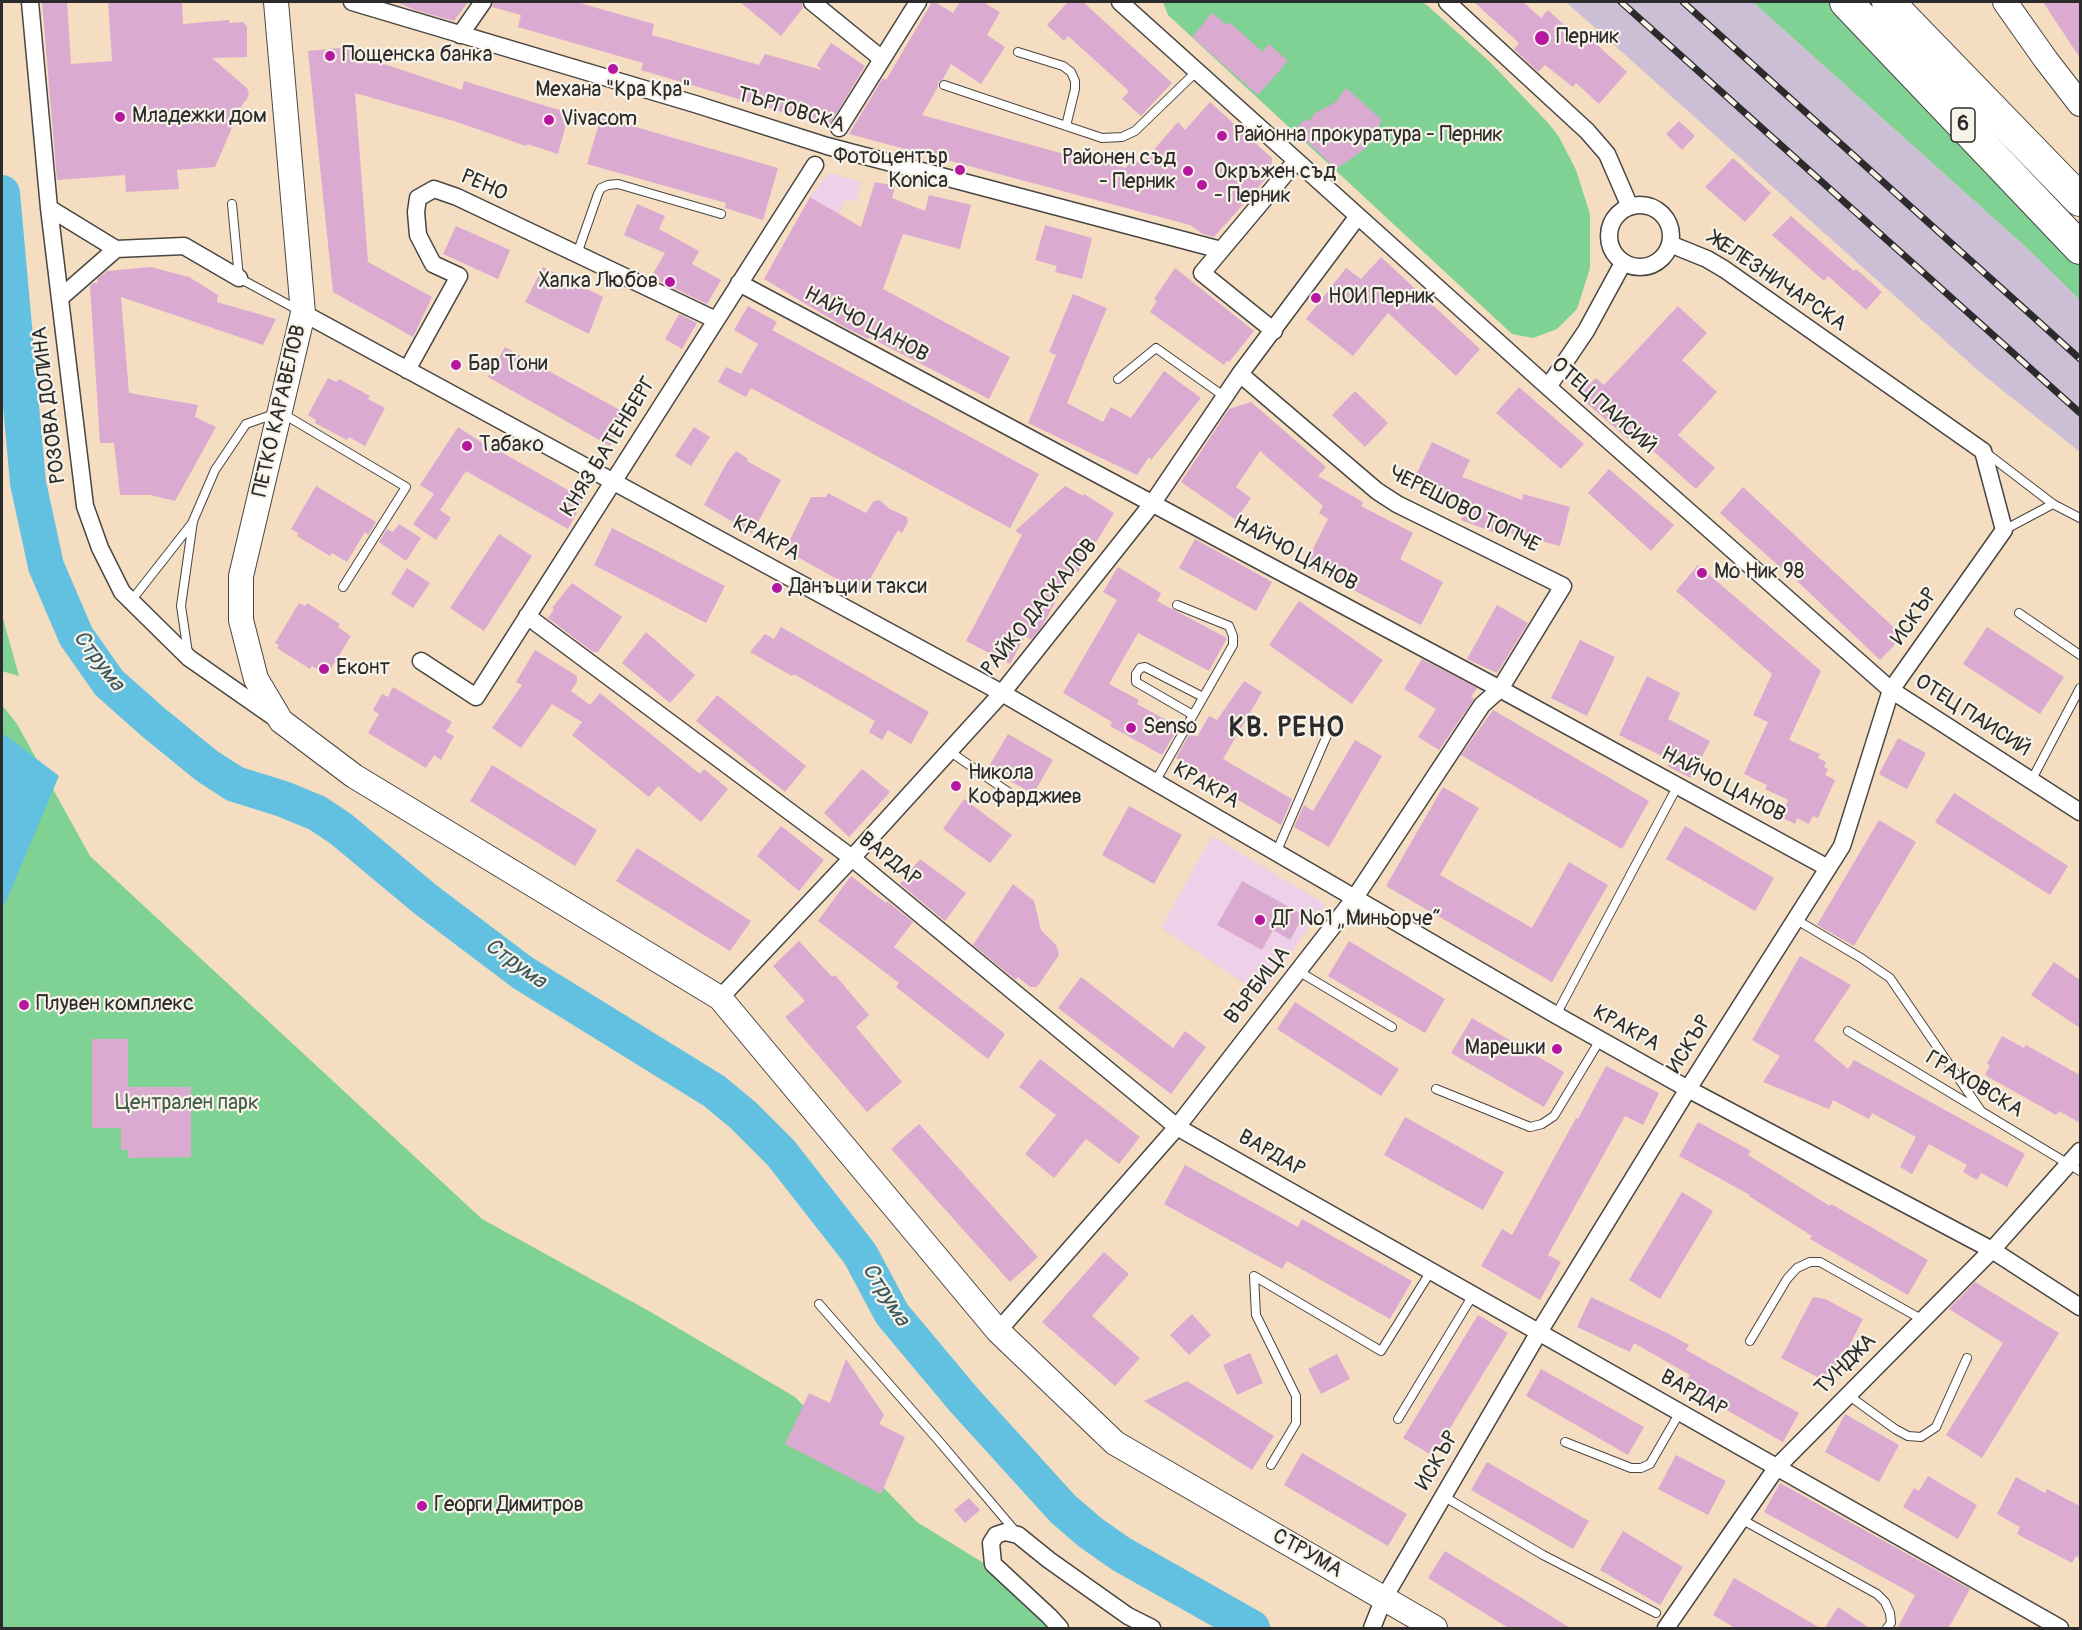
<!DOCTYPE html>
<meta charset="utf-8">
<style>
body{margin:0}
#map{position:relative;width:2082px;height:1630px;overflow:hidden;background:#f4ddc1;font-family:Pangolin,sans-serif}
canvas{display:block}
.frame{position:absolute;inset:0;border:3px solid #2b2b2b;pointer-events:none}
</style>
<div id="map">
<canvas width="2082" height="1630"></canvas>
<div class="frame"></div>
</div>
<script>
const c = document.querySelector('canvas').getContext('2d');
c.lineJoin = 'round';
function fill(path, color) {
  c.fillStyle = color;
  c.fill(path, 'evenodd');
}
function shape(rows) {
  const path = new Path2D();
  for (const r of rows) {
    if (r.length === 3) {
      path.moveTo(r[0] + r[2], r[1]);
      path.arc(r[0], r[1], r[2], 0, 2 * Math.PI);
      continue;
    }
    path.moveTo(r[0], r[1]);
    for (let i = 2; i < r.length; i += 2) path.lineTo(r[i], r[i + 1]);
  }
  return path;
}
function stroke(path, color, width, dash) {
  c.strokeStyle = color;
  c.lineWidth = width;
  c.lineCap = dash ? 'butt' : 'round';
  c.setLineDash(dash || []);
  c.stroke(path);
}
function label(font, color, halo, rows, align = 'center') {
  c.font = font + ' Pangolin,sans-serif';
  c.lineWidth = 4.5;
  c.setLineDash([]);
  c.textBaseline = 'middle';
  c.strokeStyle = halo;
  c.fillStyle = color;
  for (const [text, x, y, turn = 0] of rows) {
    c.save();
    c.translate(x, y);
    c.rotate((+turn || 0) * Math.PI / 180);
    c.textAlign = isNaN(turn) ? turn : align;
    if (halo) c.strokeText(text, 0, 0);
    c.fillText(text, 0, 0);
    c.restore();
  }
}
const built = shape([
 [829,173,862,182,855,202,846,199,839,214,810,197],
 [1212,836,1325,904,1262,995,1161,928]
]);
const industrial = shape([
 [1566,2,1753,2,2027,248,2080,300,2080,452,1982,374]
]);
const green = shape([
 [1163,2,1422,2,1428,6,1490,62,1550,125,1559,137,1576,170,1590,214,1590,268,1577,309,1557,329,1533,338,1512,334,1168,15],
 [1753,2,1836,2,2014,195,2080,265,2080,300,2027,248],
 [2,615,19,676,2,671],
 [2,705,17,724,90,856,482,1219,649,1311,795,1397,917,1522,1003,1575,1063,1628,2,1628]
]);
const water = shape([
 [4,734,59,776,5,904,2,903,2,739]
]);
const river = shape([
 [2,193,28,483,46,566,76,636,109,683,153,722,207,766,235,784,283,799,317,813,341,829,425,899,523,973,714,1091,743,1115,781,1153,860,1254,892,1314,964,1400,1063,1509,1091,1533,1121,1554,1252,1628]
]);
const building = shape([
 [42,2,67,2,71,64,112,61,108,2,182,2,183,24,229,20,229,23,243,22,247,27,247,57,212,58,247,88,249,93,247,99,242,105,215,167,177,170,179,189,126,192,125,175,57,180],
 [396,2,468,2,454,21,415,10],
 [493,2,576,2,654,24,652,35,759,65,765,54,822,70,817,65,831,43,865,66,829,126,641,70,643,63,518,27,521,15,492,7],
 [740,2,802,2,803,8,781,36],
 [932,2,935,2,953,13,960,2,983,2,1000,12,987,35,1005,47,981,84,951,64,943,79,938,82,938,87,922,115,1075,157,1075,155,1126,168,1129,160,1142,163,1178,122,1185,130,1210,102,1272,158,1271,173,1214,237,1203,234,1190,225,849,134,883,78,886,80],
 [1068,2,1083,2,1172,83,1141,116,1122,99,1129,91,1068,36,1064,41,1047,25],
 [1474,2,1523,2,1541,18,1548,10,1576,36,1587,37,1594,42,1627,72,1599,104,1576,83,1573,87,1545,65,1538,72,1514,49,1519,43],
 [2043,2,2080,2,2080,58],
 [1212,13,1227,25,1229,22,1263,52,1269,44,1288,61,1258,95,1192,37],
 [350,47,351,53,462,90,464,81,569,113,558,154,527,144,526,146,454,121,355,93,368,262,432,297,413,337,333,292,308,51],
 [1346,88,1382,120,1366,148,1336,169,1295,130,1303,121,1310,120,1315,113,1336,102],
 [601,117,778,168,763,220,725,208,726,203,587,164],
 [1679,121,1695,136,1682,150,1666,134],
 [1733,158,1771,193,1745,222,1705,187],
 [875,182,895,186,892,198,925,211,929,195,971,205,960,249,903,234,883,289,1010,357,989,399,869,337,868,339,846,328,764,279,810,197,861,227],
 [637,204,665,216,659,229,699,251,692,264,721,280,707,304,651,277,665,253,624,235],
 [1791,216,1854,271,1856,269,1882,292,1866,310,1828,276,1824,281,1772,235],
 [1045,225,1092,238,1082,279,1055,272,1057,266,1035,260],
 [456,226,510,250,498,279,443,254],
 [1381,257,1480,349,1456,376,1388,313,1353,356,1306,319,1346,268,1361,279],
 [151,267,189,277,218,295,217,302,276,319,263,345,121,297,129,393,198,405,195,417,216,427,175,501,150,495,120,495,114,443,100,443,90,286,93,283,98,283,97,279,107,271],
 [543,267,603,297,589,334,525,302],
 [1175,268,1254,331,1229,362,1227,360,1224,365,1150,312,1157,301,1154,299],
 [1073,294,1107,308,1067,403,1103,422,1111,407,1131,418,1164,371,1201,398,1151,460,1149,457,1137,475,1028,423,1056,355,1049,352],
 [748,306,777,322,772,330,1039,474,1010,528,751,388,746,397,718,382,726,367,741,374,758,344,734,330],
 [1678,306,1707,333,1682,360,1717,392,1678,435,1715,468,1696,489,1633,433,1628,439,1583,400,1581,392,1596,378,1604,385],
 [679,314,697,323,682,349,665,339],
 [505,347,627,414,610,446,488,377],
 [328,378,337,382,339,379,370,396,368,399,385,408,365,446,349,437,347,440,315,423,316,420,308,415],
 [1519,387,1584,444,1561,469,1496,413],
 [1355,391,1388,423,1365,447,1332,415],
 [1251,402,1326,467,1318,476,1363,502,1361,506,1413,533,1400,559,1443,582,1421,625,1305,565,1328,519,1319,513,1323,506,1260,451,1236,487,1251,498,1236,520,1181,482,1229,409],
 [458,427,493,450,494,448,584,499,568,529,466,471,440,510,451,518,436,540,413,524,434,494,420,485],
 [694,427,710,437,691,466,675,456],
 [1432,442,1470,460,1462,477,1522,500,1523,494,1570,507,1560,546,1502,531,1501,535,1461,520,1467,505,1414,479],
 [736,451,748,459,747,461,781,480,752,533,704,505,726,464],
 [1609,469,1674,525,1651,551,1588,493],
 [316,486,376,522,368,535,365,532,347,562,332,553,330,556,297,536,298,533,291,529],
 [1065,486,1083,496,1084,494,1114,513,1078,572,1073,569,1043,625,1031,640,1025,636,1010,664,966,641,1022,535,1015,531],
 [1743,487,1903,636,1880,660,1793,577,1792,578,1720,513],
 [828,493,866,513,873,502,879,500,890,509,907,517,908,522,902,533,898,530,862,593,785,550,811,497,826,497],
 [399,524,421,538,406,561,379,542,387,529,393,532],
 [612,528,725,586,706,623,594,565],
 [499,534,532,556,484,631,450,608],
 [1195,539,1272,582,1256,611,1179,568],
 [1698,565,1821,671,1789,740,1820,754,1818,758,1826,762,1824,767,1828,769,1825,775,1835,780,1818,818,1813,816,1809,824,1797,818,1795,824,1781,817,1788,800,1765,789,1767,785,1744,774,1768,722,1753,715,1772,674,1676,591],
 [1118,567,1161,593,1157,601,1227,638,1209,671,1138,633,1109,684,1139,700,1137,704,1179,727,1162,755,1110,726,1112,722,1063,693,1117,600,1103,592],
 [407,568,430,583,413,608,391,594],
 [572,583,622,617,598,652,593,652,548,618,554,609,552,608],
 [1299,601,1383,660,1352,704,1269,645],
 [299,603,305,606,307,603,340,624,338,627,351,636,327,675,312,666,310,669,277,648,279,645,275,643],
 [1497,605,1528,623,1497,673,1467,659],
 [781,627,929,712,911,744,888,730,882,740,869,732,875,721,794,674,792,676,750,652,765,634,774,639],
 [1987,627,2064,677,2040,714,1963,664],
 [646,632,695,675,670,703,622,663],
 [1580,640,1615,657,1587,716,1551,698],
 [535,650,577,676,577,682,571,691,590,705,600,693,700,774,704,769,728,789,701,822,658,786,649,797,572,735,582,722,552,704,521,748,492,728,522,685,516,682],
 [1422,659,1477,688,1471,697,1474,699,1439,750,1418,737,1436,709,1404,689],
 [1647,676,1680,693,1668,719,1710,741,1691,778,1667,766,1670,760,1619,735],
 [1244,681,1262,692,1223,759,1292,799,1281,825,1226,793,1229,789,1176,758,1190,733,1197,737,1209,716,1217,720],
 [393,687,452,722,446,732,454,736,441,760,434,755,426,768,368,733,379,714,373,710,382,694,388,697],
 [717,695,806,766,785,792,696,721],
 [1493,710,1649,801,1622,849,1461,755],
 [1008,734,1053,760,1033,794,988,768],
 [1898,738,1926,753,1907,789,1879,774],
 [1355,740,1382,756,1329,847,1294,827,1304,805,1313,811],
 [492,765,597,830,575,866,470,801],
 [862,769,890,792,849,837,824,813],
 [1443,787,1479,808,1440,875,1532,928,1569,862,1608,885,1552,982,1386,886],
 [1954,793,2068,866,2050,895,1935,822],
 [964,799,1012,835,990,863,943,829],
 [1129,806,1182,835,1154,884,1102,855],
 [1879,820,1916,842,1854,946,1817,925],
 [781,826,824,860,799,891,757,856],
 [1685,826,1774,878,1755,911,1666,859],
 [637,848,751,921,730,951,616,881],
 [920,859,966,893,945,921,900,884],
 [851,876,886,903,887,901,913,922,894,947,1005,1034,988,1059,896,987,899,983,818,921],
 [1242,881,1304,915,1290,940,1273,930,1262,950,1217,925],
 [1013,884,1034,901,1041,930,1056,945,1058,950,1059,955,1037,987,1030,987,1018,977,1016,980,973,945],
 [799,941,832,977,835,975,869,1015,856,1027,902,1082,867,1112,785,1017,805,1001,773,966],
 [1349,941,1445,999,1425,1033,1328,976],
 [1800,956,1851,985,1814,1040,1848,1069,1854,1060,2025,1154,2007,1187,1981,1173,1977,1180,1963,1172,1967,1165,1929,1144,1912,1174,1900,1167,1916,1137,1872,1113,1869,1119,1833,1100,1829,1109,1763,1082,1780,1056,1752,1040],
 [2054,962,2080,980,2080,1028,2031,995],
 [1081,977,1173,1048,1185,1031,1206,1047,1171,1094,1058,1008],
 [1295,1002,1399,1069,1381,1096,1277,1029],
 [1472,1018,1564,1072,1544,1107,1451,1053],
 [2002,1036,2024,1048,2026,1045,2080,1075,2080,1123,2059,1111,2056,1115,1985,1075,1990,1065,1987,1064],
 [92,1039,128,1039,128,1087,191,1087,191,1157,128,1158,128,1150,121,1150,121,1128,92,1128],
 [1040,1059,1140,1137,1119,1164,1086,1139,1054,1178,1025,1154,1056,1115,1019,1087],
 [1606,1066,1659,1093,1643,1125,1625,1116,1548,1255,1561,1262,1540,1300,1481,1266,1502,1229,1512,1235,1576,1118,1578,1119],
 [1405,1117,1504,1172,1483,1210,1384,1155],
 [1698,1122,1751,1151,1748,1155,1830,1206,1831,1204,1928,1260,1908,1295,1810,1239,1812,1236,1749,1196,1750,1195,1679,1156],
 [919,1124,1038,1257,1010,1282,891,1149],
 [1185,1165,1298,1227,1302,1219,1412,1281,1390,1319,1287,1261,1282,1269,1164,1204],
 [1682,1192,1713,1211,1660,1299,1629,1280],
 [1104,1252,1129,1274,1092,1316,1140,1358,1115,1386,1042,1322],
 [1975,1282,2059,1333,1982,1458,1946,1435,2003,1343,1949,1309],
 [1591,1297,1667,1333,1689,1345,1686,1350,1799,1413,1783,1442,1684,1386,1690,1375,1634,1343,1630,1352,1577,1327],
 [1813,1297,1825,1299,1863,1319,1834,1375,1828,1371,1823,1380,1781,1358],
 [1192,1314,1211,1335,1189,1355,1170,1335],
 [1478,1315,1508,1333,1433,1456,1403,1438],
 [1250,1353,1263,1383,1237,1395,1223,1365],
 [1337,1354,1350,1379,1321,1394,1308,1369],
 [846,1359,884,1415,879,1424,905,1437,881,1494,785,1444,809,1393,830,1403],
 [1541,1369,1644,1427,1628,1455,1526,1396],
 [1187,1381,1274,1436,1252,1470,1144,1401],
 [1845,1414,1899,1445,1879,1482,1825,1452],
 [1302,1453,1407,1514,1388,1546,1284,1485],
 [1676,1455,1726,1481,1708,1515,1658,1489],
 [1487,1462,1589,1521,1573,1549,1471,1490],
 [1928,1476,1977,1505,1958,1539,1903,1507,1914,1488,1919,1491],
 [2016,1477,2045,1493,2047,1489,2080,1506,2080,1558,2076,1556,2072,1563,2017,1534,2020,1527,1997,1514],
 [1780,1483,1970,1589,1948,1629,1897,1629,1915,1595,1764,1512],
 [969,1498,980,1510,965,1523,954,1510],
 [1623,1531,1683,1567,1660,1605,1600,1570],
 [1445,1551,1572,1629,1510,1629,1428,1578],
 [1734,1578,1822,1629,1737,1629,1713,1615],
 [1838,1607,1871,1629,1824,1629]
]);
const lane = shape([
 [1018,52,1063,66,1071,72,1075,81,1075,89,1066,126],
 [944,85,1102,138,1122,137,1135,131,1196,72],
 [232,204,239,278,300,311],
 [577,254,598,194,601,188,608,185,618,184,721,214],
 [1118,379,1156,348,1225,397],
 [1985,452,2053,504,2080,518],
 [2004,530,2053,504],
 [131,601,193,522],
 [2019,613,2080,655],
 [188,653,181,606,193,521,215,470,246,424,280,412,406,487,343,587],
 [1193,715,1136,682,1136,674,1140,668,1145,667,1203,697],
 [949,751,1014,796],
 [2031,781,2080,688],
 [1155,782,1233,645,1233,636,1229,626,1177,605],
 [1276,853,1328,733],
 [1795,919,1861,958,1890,978,1981,1111],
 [1298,971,1392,1027],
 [1556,1015,1677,787],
 [1848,1031,2080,1171],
 [1436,1089,1530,1127,1542,1124,1554,1116,1600,1040],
 [819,1304,938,1440,1016,1532],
 [1750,1341,1787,1279,1797,1268,1810,1262,1820,1262,1923,1320],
 [1848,1395,1895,1429,1908,1436,1921,1437,1936,1427,1967,1358],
 [1398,1419,1473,1295],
 [1565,1442,1631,1468,1641,1468,1650,1464,1680,1412],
 [1271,1465,1296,1423,1296,1396,1256,1315,1254,1276,1381,1351,1431,1271],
 [1443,1496,1543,1555,1656,1613],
 [1741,1519,1877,1594,1885,1602,1890,1613,1891,1623,1887,1628]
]);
const street = shape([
 [30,2,49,208,85,506,100,548,122,592,189,658,275,718],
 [352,2,695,104,827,146,1221,250],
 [812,2,882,59],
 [1120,2,1548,387,1891,690,2080,812],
 [1447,2,1587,131,1607,154,1630,207],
 [460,35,483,2],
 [839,128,918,2],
 [1640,236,31],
 [49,208,116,249,184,246,239,278],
 [739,283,1500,689,1828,868],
 [60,298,116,249],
 [303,313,1002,693,1556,1015,1688,1089,1992,1250,2080,1307],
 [1274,331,1202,273,1296,161],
 [407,370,459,276,433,264,418,235,416,212,418,198,434,189,457,197,716,320],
 [1548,387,1586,331,1623,263],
 [527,616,852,858,1177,1127,2060,1628],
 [421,661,476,697,815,165],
 [720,998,852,858,1002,693,1152,504,1240,374,1358,216],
 [998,1331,1177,1127,1354,899,1482,705,1500,689,1563,586,1397,504,1377,491,1240,374],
 [1060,1628,1049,1616,993,1564,991,1543,996,1535,1005,1532,1018,1535,1049,1560,1128,1616,1152,1628],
 [1372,1628,1384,1598,1539,1332,1688,1089,1842,846,1891,690,2004,530,1983,451,1724,269,1707,259,1670,244],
 [1666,1628,1777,1467,1992,1250,2080,1151]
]);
const secondary = shape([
 [276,2,303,313,241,576,241,620,256,679,281,721,354,776,720,998,998,1331,1115,1443,1435,1628],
 [2005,2,2046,60,2080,104]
]);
const highway = shape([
 [1846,2,2080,248],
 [1888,2,2080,200]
]);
const rail = shape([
 [1621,2,2080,413],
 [1683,2,2080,359]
]);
const markers = [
 [1542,38,8,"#b5179e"],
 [330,56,6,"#b5179e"],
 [613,69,6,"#b5179e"],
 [120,117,6,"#b5179e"],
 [549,120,6,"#b5179e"],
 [1222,136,6,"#b5179e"],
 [960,170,6,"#b5179e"],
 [1188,171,6,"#b5179e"],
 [1202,185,6,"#b5179e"],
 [670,282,6,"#b5179e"],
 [1316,298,6,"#b5179e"],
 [456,365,6,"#b5179e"],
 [467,446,6,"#b5179e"],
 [1702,573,6,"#b5179e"],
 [777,588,6,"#b5179e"],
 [324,669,6,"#b5179e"],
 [1131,728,6,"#b5179e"],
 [956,786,6,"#b5179e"],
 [1260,920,6,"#b5179e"],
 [24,1005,6,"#b5179e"],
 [1557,1049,6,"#b5179e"],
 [422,1506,6,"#b5179e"]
];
const shields = [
 [1963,125,24]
];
const shieldNames = [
 ["6",1963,125]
];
const poiNames = [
 ["Перник",1556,38],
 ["Пощенска банка",342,56],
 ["Механа \"Кра Кра\"",613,91,"center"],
 ["Младежки дом",132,117],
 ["Vivacom",561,120],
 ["Районна прокуратура - Перник",1234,136],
 ["Фотоцентър",948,158,"right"],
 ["Konica",948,182,"right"],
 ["Районен съд",1176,159,"right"],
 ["- Перник",1176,183,"right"],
 ["Окръжен съд",1214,173],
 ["- Перник",1214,197],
 ["Хапка Любов",658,282,"right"],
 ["НОИ Перник",1328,298],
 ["Бар Тони",468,365],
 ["Табако",479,446],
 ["Мо Ник 98",1714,573],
 ["Данъци и такси",789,588],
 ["Еконт",336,669],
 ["Senso",1143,728],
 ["Никола",968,774],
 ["Кофарджиев",968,798],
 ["ДГ №1 „Миньорче“",1272,920],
 ["Плувен комплекс",36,1005],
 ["Марешки",1545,1049,"right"],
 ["Георги Димитров",434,1506]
];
const streetNames = [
 ["ТЪРГОВСКА",791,111,17],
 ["РЕНО",484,186,24],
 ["ЖЕЛЕЗНИЧАРСКА",1777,282,34],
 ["НАЙЧО ЦАНОВ",866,325,28],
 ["РОЗОВА ДОЛИНА",50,405,-97],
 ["ОТЕЦ ПАИСИЙ",1603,406,42],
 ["ПЕТКО КАРАВЕЛОВ",280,411,-77],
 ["КНЯЗ БАТЕНБЕРГ",609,447,-58],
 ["ЧЕРЕШОВО ТОПЧЕ",1464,510,27],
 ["КРАКРА",766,539,28],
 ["НАЙЧО ЦАНОВ",1295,554,28],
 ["РАЙКО ДАСКАЛОВ",1040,608,-51],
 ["ИСКЪР",1915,617,-55],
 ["ОТЕЦ ПАИСИЙ",1972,716,33],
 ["НАЙЧО ЦАНОВ",1723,785,28],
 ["КРАКРА",1206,786,30],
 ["ВАРДАР",889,860,39],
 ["ВЪРБИЦА",1258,986,-52],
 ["КРАКРА",1626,1029,29],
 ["ИСКЪР",1690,1045,-58],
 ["ГРАХОВСКА",1974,1085,31],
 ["ВАРДАР",1271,1154,30],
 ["ТУНДЖА",1846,1365,-45],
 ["ВАРДАР",1693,1394,30],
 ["ИСКЪР",1438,1461,-60],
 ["СТРУМА",1307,1554,30]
];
const parkNames = [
 ["Централен парк",187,1104]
];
const waterNames = [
 ["Струма",98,661,53],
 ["Струма",515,964,36],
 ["Струма",885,1295,58]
];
const districtNames = [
 ["КВ. РЕНО",1287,729]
];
fill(built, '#eed0e8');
fill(industrial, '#ccbed4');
fill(green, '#7fd293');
fill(water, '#62c0e0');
stroke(river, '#62c0e0', 36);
fill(building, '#dbaad0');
stroke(lane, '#494642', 10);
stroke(street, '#494642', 19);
stroke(secondary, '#494642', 26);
stroke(highway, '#494642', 34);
stroke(lane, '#fff', 8);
stroke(street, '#fff', 16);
stroke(secondary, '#fff', 24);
stroke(highway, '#fff', 32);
stroke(rail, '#2b2b2b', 7);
stroke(rail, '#f7f3e8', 4.5, [14]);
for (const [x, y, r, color] of markers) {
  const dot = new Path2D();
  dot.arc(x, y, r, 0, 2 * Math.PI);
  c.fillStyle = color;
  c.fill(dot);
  stroke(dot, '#f7f3e8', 2);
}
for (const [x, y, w] of shields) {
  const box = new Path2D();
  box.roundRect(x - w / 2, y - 17, w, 34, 4.5);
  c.fillStyle = '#f7f3e8';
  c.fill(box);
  stroke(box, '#2b2b2b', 1.5);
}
label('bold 20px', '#2b2b2b', null, shieldNames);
label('21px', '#2b2b2b', '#f7f3e8', poiNames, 'left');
label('21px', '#2b2b2b', '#f7f3e8', streetNames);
label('21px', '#445d4a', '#f7f3e8', parkNames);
label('italic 22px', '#3c5861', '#f7f3e8', waterNames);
c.letterSpacing = '1.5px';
label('bold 27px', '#2b2b2b', '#f7f3e8', districtNames);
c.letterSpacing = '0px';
</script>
